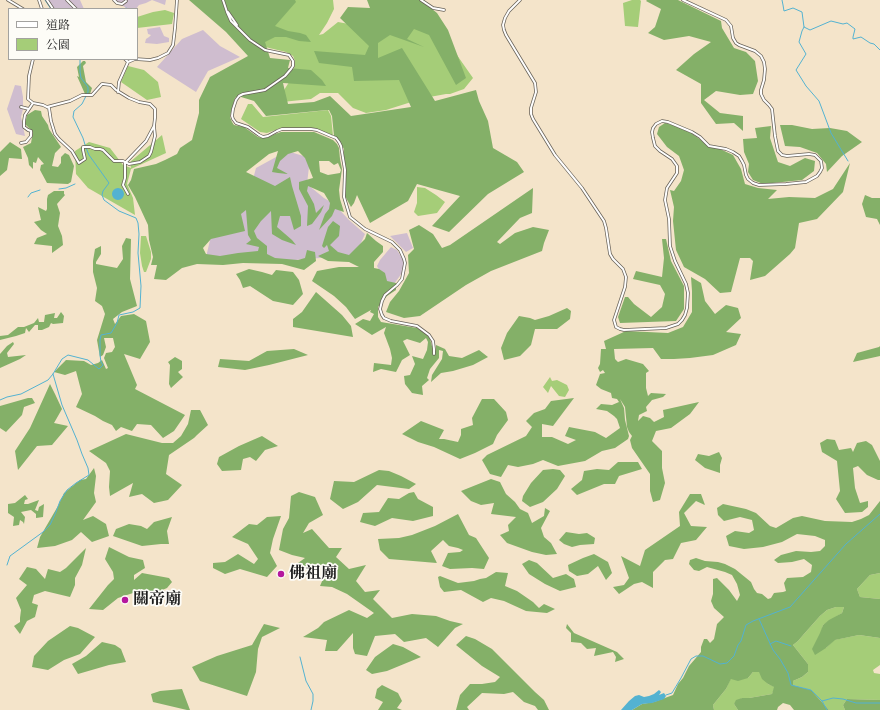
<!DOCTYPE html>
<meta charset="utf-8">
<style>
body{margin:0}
#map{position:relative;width:880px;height:710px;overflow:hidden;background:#f4e4ca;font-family:"EB Garamond","Noto Serif TC",serif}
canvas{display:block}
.legend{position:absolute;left:8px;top:8px;width:130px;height:52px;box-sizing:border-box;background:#fdfcf7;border:1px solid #a3a29f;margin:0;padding:5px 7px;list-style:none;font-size:12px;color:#1c1c1c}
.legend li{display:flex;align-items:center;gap:8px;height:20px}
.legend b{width:20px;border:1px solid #a3a29f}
</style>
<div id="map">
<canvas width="880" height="710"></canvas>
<ul class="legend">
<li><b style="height:5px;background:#fff"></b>道路</li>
<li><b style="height:11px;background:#a5cd78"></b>公園</li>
</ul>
</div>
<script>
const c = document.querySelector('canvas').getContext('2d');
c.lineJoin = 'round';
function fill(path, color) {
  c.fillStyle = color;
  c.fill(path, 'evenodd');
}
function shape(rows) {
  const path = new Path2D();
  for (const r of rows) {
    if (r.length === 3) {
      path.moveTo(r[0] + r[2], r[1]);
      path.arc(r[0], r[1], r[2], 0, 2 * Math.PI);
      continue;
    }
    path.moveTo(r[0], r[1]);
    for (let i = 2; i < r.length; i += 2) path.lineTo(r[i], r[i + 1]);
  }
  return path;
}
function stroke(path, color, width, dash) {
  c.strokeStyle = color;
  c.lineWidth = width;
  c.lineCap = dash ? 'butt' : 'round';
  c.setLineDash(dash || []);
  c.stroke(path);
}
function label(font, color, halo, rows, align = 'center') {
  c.font = font + ' "EB Garamond","Noto Serif TC",serif';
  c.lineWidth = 3.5;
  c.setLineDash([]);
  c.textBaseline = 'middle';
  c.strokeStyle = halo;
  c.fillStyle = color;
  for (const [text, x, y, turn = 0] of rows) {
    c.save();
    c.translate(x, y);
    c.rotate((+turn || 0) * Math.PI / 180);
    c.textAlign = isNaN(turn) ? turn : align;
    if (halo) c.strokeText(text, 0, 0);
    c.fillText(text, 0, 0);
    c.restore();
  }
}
const industrial = shape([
 [48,0,80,0,84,9,54,9],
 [115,0,166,0,165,5,152,0,146,3,139,5,136,9,128,9,115,1],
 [160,27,164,36,169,38,169,42,157,44,145,43,146,39,149,37,151,35,148,34,147,29],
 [203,30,220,46,240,57,208,71,196,92,157,67,182,39],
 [15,85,21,86,23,97,23,109,21,117,25,136,16,134,7,109],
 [287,151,310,158,307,184,324,198,334,204,349,220,365,234,356,254,345,256,283,261,206,257,212,232,252,183,256,168],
 [407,233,413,248,406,252,390,236],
 [391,247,397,250,405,263,402,273,394,284,386,283,377,266,380,260]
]);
const green = shape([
 [272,0,333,0,334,9,327,23,319,35,323,34,338,22,349,24,411,24,438,28,473,78,464,89,450,94,446,94,424,98,386,110,366,113,353,108,338,93,320,93,311,99,282,102,279,98,291,79,294,69,295,61,293,56,286,52,261,46],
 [632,0,640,0,641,1,638,27,625,26,623,3],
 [165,10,174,13,172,24,137,28,137,17,153,12],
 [128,66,144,70,158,82,161,97,147,100,121,82],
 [248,104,252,104,263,117,328,110,331,116,333,136,316,129,309,128,281,128,267,133,260,132,241,119],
 [162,135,166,153,131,169,127,184,133,198,135,215,88,188,76,174,75,151,89,142,110,148,123,165,131,168,130,162],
 [417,187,425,188,436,195,445,202,437,213,418,216,414,212,417,203],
 [141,236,146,236,151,252,151,259,146,272,144,272,142,266,140,253],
 [550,377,552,381,557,380,567,385,569,390,565,397,559,396,551,386,548,393,543,387],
 [880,573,880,599,860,597,857,589,870,575],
 [836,607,844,607,842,613,823,625,821,633,826,648,834,640,859,635,880,638,880,665,873,670,874,673,880,674,880,700,847,699,843,705,845,710,829,710,811,690,793,685,793,681,802,677,808,672,808,664,793,645,798,641,804,634,820,616,827,610],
 [759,671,768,684,775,687,772,694,749,698,742,698,734,704,738,710,714,710,713,705,726,689,731,678,748,678,753,672]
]);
const forest = shape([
 [189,0,295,0,296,2,275,26,288,31,300,33,306,35,311,42,299,41,286,37,275,37,265,42,270,58,290,60,288,68,311,70,322,80,326,86,283,83,288,104,314,102,330,96,351,116,411,107,399,80,354,81,352,67,319,63,314,51,365,55,369,46,340,18,348,7,370,8,367,0,421,0,437,13,448,30,466,78,456,85,429,35,414,29,407,39,424,47,390,35,378,43,378,58,402,48,435,101,476,90,479,101,488,121,493,148,517,162,524,172,488,194,449,232,432,226,460,196,417,184,408,201,370,223,357,195,354,203,351,207,345,196,346,170,343,158,344,149,337,138,334,136,332,116,329,110,327,110,266,116,254,101,238,96,235,98,231,112,230,117,232,122,234,125,244,127,258,137,264,138,269,137,275,134,281,132,314,132,333,140,337,144,339,148,340,159,342,169,339,190,340,199,344,212,335,209,332,216,319,230,325,214,329,209,330,203,324,193,308,186,307,191,314,204,316,213,324,205,321,212,312,224,307,226,308,206,299,189,299,182,313,178,305,158,298,151,288,154,280,161,277,168,288,174,278,173,272,172,278,151,269,154,246,172,275,186,290,177,292,186,301,216,301,226,294,230,290,216,280,216,277,227,292,240,296,245,282,240,272,234,271,211,261,221,254,231,257,238,267,246,267,254,275,258,298,260,305,258,307,250,315,252,316,261,304,270,282,264,243,263,223,265,197,264,182,268,166,280,154,279,157,265,151,265,153,257,149,240,148,225,135,197,128,185,131,180,134,169,156,164,165,160,177,154,180,148,192,140,199,113,199,100,210,77,248,56,226,32],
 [319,161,329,161,334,165,338,163,341,170,340,173,328,175,320,172],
 [246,210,248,235,251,240,246,244,259,247,258,251,238,253,220,256,206,254,203,248,211,239,245,231,241,214],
 [647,0,678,0,721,21,722,28,734,48,746,52,755,61,758,81,753,94,740,95,716,91,704,100,720,113,743,116,743,131,734,123,716,124,701,103,701,84,676,70,694,54,711,42,689,36,664,40,648,33,655,27,661,9,646,1],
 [83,61,85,61,86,63,83,66,86,82,92,88,90,94,85,94,77,76,79,77,77,67],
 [35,110,41,111,42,116,48,125,49,129,61,147,55,153,52,166,58,167,61,163,61,157,65,153,69,155,74,166,71,182,68,184,47,183,40,170,41,165,44,164,38,157,36,163,33,162,33,169,29,165,28,158,23,147,31,143,33,132,25,124,27,115],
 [665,123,676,126,691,133,701,140,707,145,720,149,733,155,741,169,745,184,758,188,777,190,768,199,789,197,815,198,833,189,850,163,843,192,817,219,799,223,795,248,790,254,765,276,750,280,753,261,750,258,740,258,731,292,720,293,705,279,684,267,676,250,673,221,674,207,670,190,674,191,681,181,684,170,679,156,667,147,657,134,659,127],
 [780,125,792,125,812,129,830,128,847,131,862,142,842,156,827,172,826,164,817,153,800,147,785,146],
 [771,126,770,138,778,162,790,166,805,158,815,161,814,171,802,180,763,184,753,180,748,172,749,164,744,152,743,139,757,138,755,128],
 [10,142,21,149,22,159,9,158,7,170,0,176,0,152],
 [533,188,532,213,520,218,497,242,500,244,515,233,533,227,549,230,544,243,542,251,491,271,466,285,420,316,404,318,386,312,390,302,399,291,409,273,408,255,414,249,409,230,419,225,433,234,442,248,450,245],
 [54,191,64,191,64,194,65,195,57,204,60,213,58,226,62,236,63,245,52,253,52,246,34,244,37,238,47,234,41,230,34,222,41,220,38,207,46,211,47,209,47,199,48,195],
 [865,195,872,198,880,198,880,225,877,219,866,217,862,204],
 [333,221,340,226,339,236,330,245,338,252,349,255,365,239,367,233,376,241,383,246,383,252,374,262,374,268,379,269,385,273,387,281,396,283,396,290,387,296,378,307,378,317,381,322,417,328,429,335,434,354,436,349,436,345,445,349,449,356,462,358,479,350,488,357,473,365,453,371,441,373,431,382,432,375,442,359,443,351,439,350,439,358,430,369,427,378,429,380,422,386,423,395,412,393,405,384,404,376,410,375,415,364,412,356,423,359,427,350,428,342,426,338,420,343,407,339,403,341,410,355,402,360,396,372,381,369,373,372,374,363,391,365,392,358,390,349,384,333,386,327,372,335,355,324,363,319,370,321,374,314,370,312,371,310,355,319,346,307,334,296,312,281,317,271,339,267,359,267,349,262,328,261,318,256,329,251,327,245,324,248,322,246,328,227],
 [126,238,131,239,130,279,137,306,122,312,113,319,115,324,121,316,134,314,146,321,150,342,140,359,124,354,137,385,135,389,185,415,174,431,163,438,151,425,137,424,132,431,121,427,116,431,112,425,103,421,95,416,76,407,82,394,76,371,65,375,54,372,66,360,84,361,91,365,98,363,102,360,106,369,108,368,104,358,106,353,112,352,115,347,113,338,104,338,106,347,103,355,100,357,97,340,105,314,102,306,95,301,97,288,93,272,93,261,95,249,101,246,101,254,96,262,96,264,117,268,123,259,122,246],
 [662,239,666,239,671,261,684,286,684,309,676,321,620,323,618,317,625,297,628,297,634,304,651,317,662,307,665,294,660,285,633,279,636,271,662,277,664,258],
 [249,269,262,272,272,275,276,270,293,272,299,280,303,294,293,305,273,301,250,286,243,288,240,280,236,274],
 [691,277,701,283,705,301,715,314,726,305,738,308,741,318,726,332,741,334,736,345,713,355,690,358,674,359,661,359,653,348,614,349,615,359,618,362,626,359,643,364,649,371,646,373,646,388,648,396,651,393,666,394,663,397,652,400,646,407,647,411,639,415,638,421,643,416,650,418,654,422,664,417,663,410,699,402,690,414,671,428,656,431,652,441,662,451,662,468,665,483,660,500,653,502,650,491,650,474,632,448,630,440,632,436,629,432,627,427,625,407,620,399,624,408,625,420,629,436,628,439,615,448,602,451,585,461,558,466,543,460,533,464,518,467,508,465,501,477,490,474,482,460,487,455,526,436,532,427,526,421,534,413,545,409,551,401,574,398,553,426,542,424,542,437,552,437,568,444,576,440,565,436,569,427,595,432,606,438,620,428,617,419,614,416,607,411,596,409,601,404,612,405,619,402,617,399,612,398,611,393,601,389,596,385,600,374,605,373,603,370,600,372,598,368,600,364,601,349,606,349,604,341,626,331,668,333,683,327,692,312,692,291],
 [316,292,342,315,351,326,353,337,293,327,293,319,302,312],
 [567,308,571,311,570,319,557,329,535,329,531,345,520,356,504,360,501,348,507,333,519,316,530,318,535,320,549,316],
 [61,312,64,316,63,323,53,324,51,323,49,327,42,330,38,330,38,325,35,325,29,332,26,328,25,333,16,336,0,340,0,336,8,335,18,327,24,327,34,323,38,318,39,322,44,322,45,315,55,313,54,318,57,318],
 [13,342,14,344,7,353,8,357,26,355,20,359,0,368,0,354,7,346],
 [880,346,880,356,853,362,857,353,879,347],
 [294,349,308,355,269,365,245,370,218,367,220,359,249,361,267,351],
 [175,357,182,361,182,369,178,372,183,377,171,388,169,384,170,365,168,362],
 [50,384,55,394,62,409,54,423,68,426,52,445,37,446,18,470,15,451,30,428],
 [28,398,32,398,35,403,24,407,22,415,6,432,0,428,0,406],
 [482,399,494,399,506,412,508,420,497,435,493,444,475,453,460,459,434,447,418,442,402,434,421,421,444,430,439,439,444,439,458,442,461,435,461,429,473,425,472,418],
 [191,410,200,410,208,425,197,435,194,438,169,455,166,474,182,485,168,500,154,503,142,494,129,497,133,483,110,496,109,487,110,471,106,463,89,451,126,434,162,443,173,443,181,436,188,424],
 [262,436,278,446,265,450,256,461,250,457,243,459,241,470,222,471,217,464,219,457,239,446],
 [827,439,835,440,839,450,851,448,853,452,857,443,866,441,872,445,880,461,880,480,878,480,867,475,858,466,853,468,855,488,860,503,868,501,868,507,862,512,845,513,836,499,840,491,837,461,822,452,820,443],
 [719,452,722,458,720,465,720,473,705,468,695,460,698,454,709,456],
 [618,462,638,462,642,469,619,476,615,484,604,484,577,495,571,489,582,480,584,471,597,469,609,470],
 [94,468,96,476,94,493,96,502,83,520,93,516,106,524,109,536,92,542,81,532,72,540,55,546,37,548,40,537,58,506,64,493,80,480,86,479],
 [553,469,560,470,565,476,557,489,543,502,530,507,522,501,523,496,531,483,543,470],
 [379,470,389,471,401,476,416,484,409,489,377,485,358,502,343,509,330,499,334,481,354,482],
 [491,479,500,482,506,494,515,502,520,509,528,513,532,523,544,516,545,508,550,511,541,528,544,537,551,543,557,554,546,555,532,552,507,543,500,535,509,531,508,525,516,517,491,514,494,503,481,505,471,501,461,491],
 [299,492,315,497,323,515,309,523,303,533,312,529,329,548,342,548,336,557,349,569,366,565,356,581,365,592,380,590,373,599,392,618,412,614,436,616,450,621,463,624,455,628,438,647,426,638,404,642,395,634,375,636,367,656,355,654,353,648,353,633,337,651,325,651,327,640,303,637,318,628,324,622,349,610,367,618,374,613,347,594,332,587,320,586,323,579,323,565,291,568,305,558,292,555,279,550,283,529,289,518,291,496],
 [414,492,418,499,433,507,433,516,413,521,392,518,375,526,360,522,363,513,379,512,388,498,399,499,409,493],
 [690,494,701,494,705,505,696,501,684,513,691,526,707,527,696,540,681,543,673,559,665,560,653,572,653,588,642,582,634,584,619,594,613,587,624,585,629,578,621,556,640,566,645,550,680,526,679,512],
 [25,495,28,499,25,500,24,504,28,504,39,500,35,510,38,511,39,507,44,504,43,517,36,518,36,514,31,510,21,512,25,517,24,524,23,522,20,520,19,525,13,526,14,517,8,513,8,504,15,503],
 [880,501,880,573,870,575,857,589,860,597,880,599,880,638,859,635,835,640,826,648,815,655,812,649,820,633,823,625,829,620,842,613,844,607,836,607,827,610,820,616,804,634,798,641,793,645,808,664,808,672,802,677,793,681,793,685,811,690,829,710,794,710,790,705,783,703,778,707,777,710,738,710,734,704,736,700,742,698,749,698,772,694,774,687,768,684,762,679,759,672,753,672,748,678,738,681,731,679,726,689,713,705,714,710,632,710,642,704,654,702,673,695,678,684,683,678,689,666,701,652,701,647,704,639,707,639,710,643,714,639,717,624,724,617,714,608,711,601,713,594,713,579,717,578,729,590,737,601,740,595,737,584,732,575,725,572,707,567,699,571,694,570,689,564,690,560,696,558,705,561,718,562,725,564,735,569,751,582,754,589,757,593,762,594,768,599,771,598,774,593,783,592,786,591,784,583,787,578,803,577,811,572,812,565,804,559,792,562,778,563,774,560,781,555,796,551,811,552,820,551,825,546,825,540,815,536,797,534,782,542,763,547,744,549,729,546,726,536,735,531,749,533,754,530,752,520,740,517,724,521,718,515,717,508,723,504,746,509,756,513,770,526,776,528,793,518,802,516,825,521,852,522,861,519,869,515],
 [458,514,469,535,476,538,489,558,484,569,472,568,450,569,442,566,448,553,460,552,463,550,458,548,449,546,443,540,431,551,437,563,389,559,380,550,378,539,399,538,412,535,435,526],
 [281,516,273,539,270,553,277,566,267,577,240,569,225,574,213,568,213,563,225,562,238,554,254,564,258,559,248,544,232,537,249,524,257,525,267,517],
 [172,517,167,531,169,544,161,544,142,546,113,536,116,529,129,524,141,526,147,529,154,522],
 [566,532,579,534,587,533,595,538,594,544,580,545,572,547,564,544,559,540],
 [109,547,129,557,143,560,145,568,134,575,134,580,142,573,169,578,172,582,167,588,153,594,139,591,118,598,103,610,89,609,108,585,114,579,113,572,105,559],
 [86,548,82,565,75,578,75,585,70,597,45,591,34,595,32,603,38,605,35,617,27,621,20,634,14,626,20,622,20,618,21,610,16,598,27,585,19,579,27,567,36,569,45,579,48,569,60,572,66,568],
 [594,554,608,562,612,573,606,580,598,566,588,574,577,576,569,571,568,565,583,558],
 [529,560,537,563,553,578,566,574,574,579,576,587,560,591,545,584,529,574,522,564],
 [496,572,508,573,505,586,517,591,533,602,539,608,544,604,555,609,547,613,526,611,504,601,491,598,483,602,461,590,444,592,440,587,438,577,440,576,458,583,474,581,480,579,486,578],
 [264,624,280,628,262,637,258,649,256,672,247,696,200,681,192,667,217,656,252,645],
 [567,624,574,633,617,652,624,659,615,662,616,657,613,652,594,656,596,648,587,649,581,643,571,642,571,633,566,628],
 [70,626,78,628,95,637,80,654,64,660,48,670,32,667,34,656,48,641],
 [466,636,475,639,492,649,535,692,544,700,549,710,538,710,535,706,524,702,513,692,504,694,482,693,467,707,469,710,456,710,460,695,470,684,482,684,495,682,500,677,482,666,456,645],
 [102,642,115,645,121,649,126,662,109,665,78,674,72,664,86,656],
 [393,644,403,647,421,657,387,671,372,674,366,670,375,657],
 [382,685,398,693,402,701,397,708,402,710,378,710,383,702,375,698,377,689],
 [182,689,190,710,187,710,153,702,151,694,160,691],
 [847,699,880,700,880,710,845,710,843,705]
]);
const water = shape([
 [118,194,6],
 [659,690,661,692,659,695,664,693,666,696,664,699,652,703,642,704,632,710,621,710,629,701,635,696,639,695,644,697,649,696,654,694]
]);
const stream = shape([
 [45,0,51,9],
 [782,0,783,5,784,11,793,8,802,12,804,27,810,30,831,21,843,24,847,23,855,29,853,37,853,39,861,37,870,43,874,44,880,50],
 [126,9,126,8],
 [804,27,802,31,799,42,806,54,796,70,806,86,819,101,831,133,848,161],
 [59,189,66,188,75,184],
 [28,197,31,193,40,190],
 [0,400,7,397,21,394,48,380,53,374,62,359,68,355,88,360,99,369,103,365,101,362,100,355,100,340,101,335,111,333,117,323,119,315,133,312,140,308,141,286,138,253,139,234,138,223,136,218,119,211,104,200,102,195,103,191,109,183,89,155,86,148,83,138,73,117,74,111,82,104,88,92,88,87,81,78,80,72,80,59],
 [7,565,10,556,43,532,50,525,56,512,60,501,67,490,76,483,89,475,88,468,82,454,77,440,62,405,53,374],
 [759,619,773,650,780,659,788,673,791,685,811,690,822,701,827,710],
 [770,644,776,641,791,646],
 [300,657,306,681,313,694,313,701,311,710],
 [666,695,672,693,681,678,691,659,696,656,703,656,720,664,727,663,734,656,738,645,741,641,746,625,753,621,790,607,846,544,880,514],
 [822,701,833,698,843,699,856,703,880,703]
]);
const street = shape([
 [8,0,23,9],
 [39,0,42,9],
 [47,0,53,9],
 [67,0,76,9],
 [114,0,117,3,122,4,126,1],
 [223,0,227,12,231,21,250,40,265,50,289,55,293,61,293,66,291,69,285,76,265,90,243,94,239,96,236,100,233,109,232,116,233,119,236,123,248,127,259,135,263,137,268,136,277,131,282,129,311,129,317,130,331,136,336,138,339,142,341,146,345,170,344,197,350,217,365,229,392,242,400,250,404,259,405,263,402,279,397,285,385,295,382,301,380,309,382,315,384,318,391,321,417,326,429,335,433,341,434,349,434,354],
 [421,0,433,8,444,10],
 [520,0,509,11,505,18,503,25,504,30,506,35,535,83,536,92,531,108,531,114,533,119,555,155,582,188,604,221,606,228,610,254,613,259,623,269,626,277,625,287,614,320,616,327,620,329,624,330,666,328,678,324,682,320,685,315,687,308,688,293,686,284,675,261,670,246,669,219,665,200,667,188,677,173,677,166,672,159,660,151,655,146,653,138,652,132,653,128,656,124,662,121,668,122,692,132,700,137,709,146,726,149,733,152,739,156,742,161,744,165,746,175,748,179,753,183,759,185,786,184,806,182,817,176,820,172,822,168,821,161,815,155,809,154,787,156,782,155,778,151,775,136,772,109,769,105,764,100,761,94,761,90,764,80,765,69,764,62,761,56,755,51,739,45,736,43,733,38,731,26,726,20,683,0],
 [228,12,237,25],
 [33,59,29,76,28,99,33,103,43,105,49,108,51,121,55,134,59,139,72,151,79,163,85,159,83,150,83,147,90,147,95,149,100,149,103,150,114,161,123,161,129,164,140,162,149,156,151,152,155,136,154,126],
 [125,59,128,62],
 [118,92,119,82,128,62,135,59,150,60,158,58,168,53,173,45,175,28,177,0],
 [21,107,29,109,33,103],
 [47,107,70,101,82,95,92,95,102,84,103,84,111,85,116,90,129,98,139,102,150,104,155,109,155,118,154,126,146,141,125,163,125,178,123,185,128,194],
 [21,143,26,142,31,136,31,131,28,130,24,127,24,121,25,115,29,109]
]);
const markers = [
 [281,574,4,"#b5179e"],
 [125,600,4,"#b5179e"]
];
const poiNames = [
 ["佛祖廟",289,574],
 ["關帝廟",133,600]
];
fill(industrial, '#cfbdcf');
fill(green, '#a5cd78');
fill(forest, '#84b068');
fill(water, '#53b2d1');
stroke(stream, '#53b2d1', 1);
stroke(street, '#686259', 3.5);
stroke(street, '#fff', 2);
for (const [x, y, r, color] of markers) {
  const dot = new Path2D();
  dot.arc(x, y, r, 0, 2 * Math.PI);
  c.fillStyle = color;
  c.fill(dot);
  stroke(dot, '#fdfcf7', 1.5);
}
label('bold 16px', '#1c1c1c', '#fdfcf7', poiNames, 'left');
</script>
